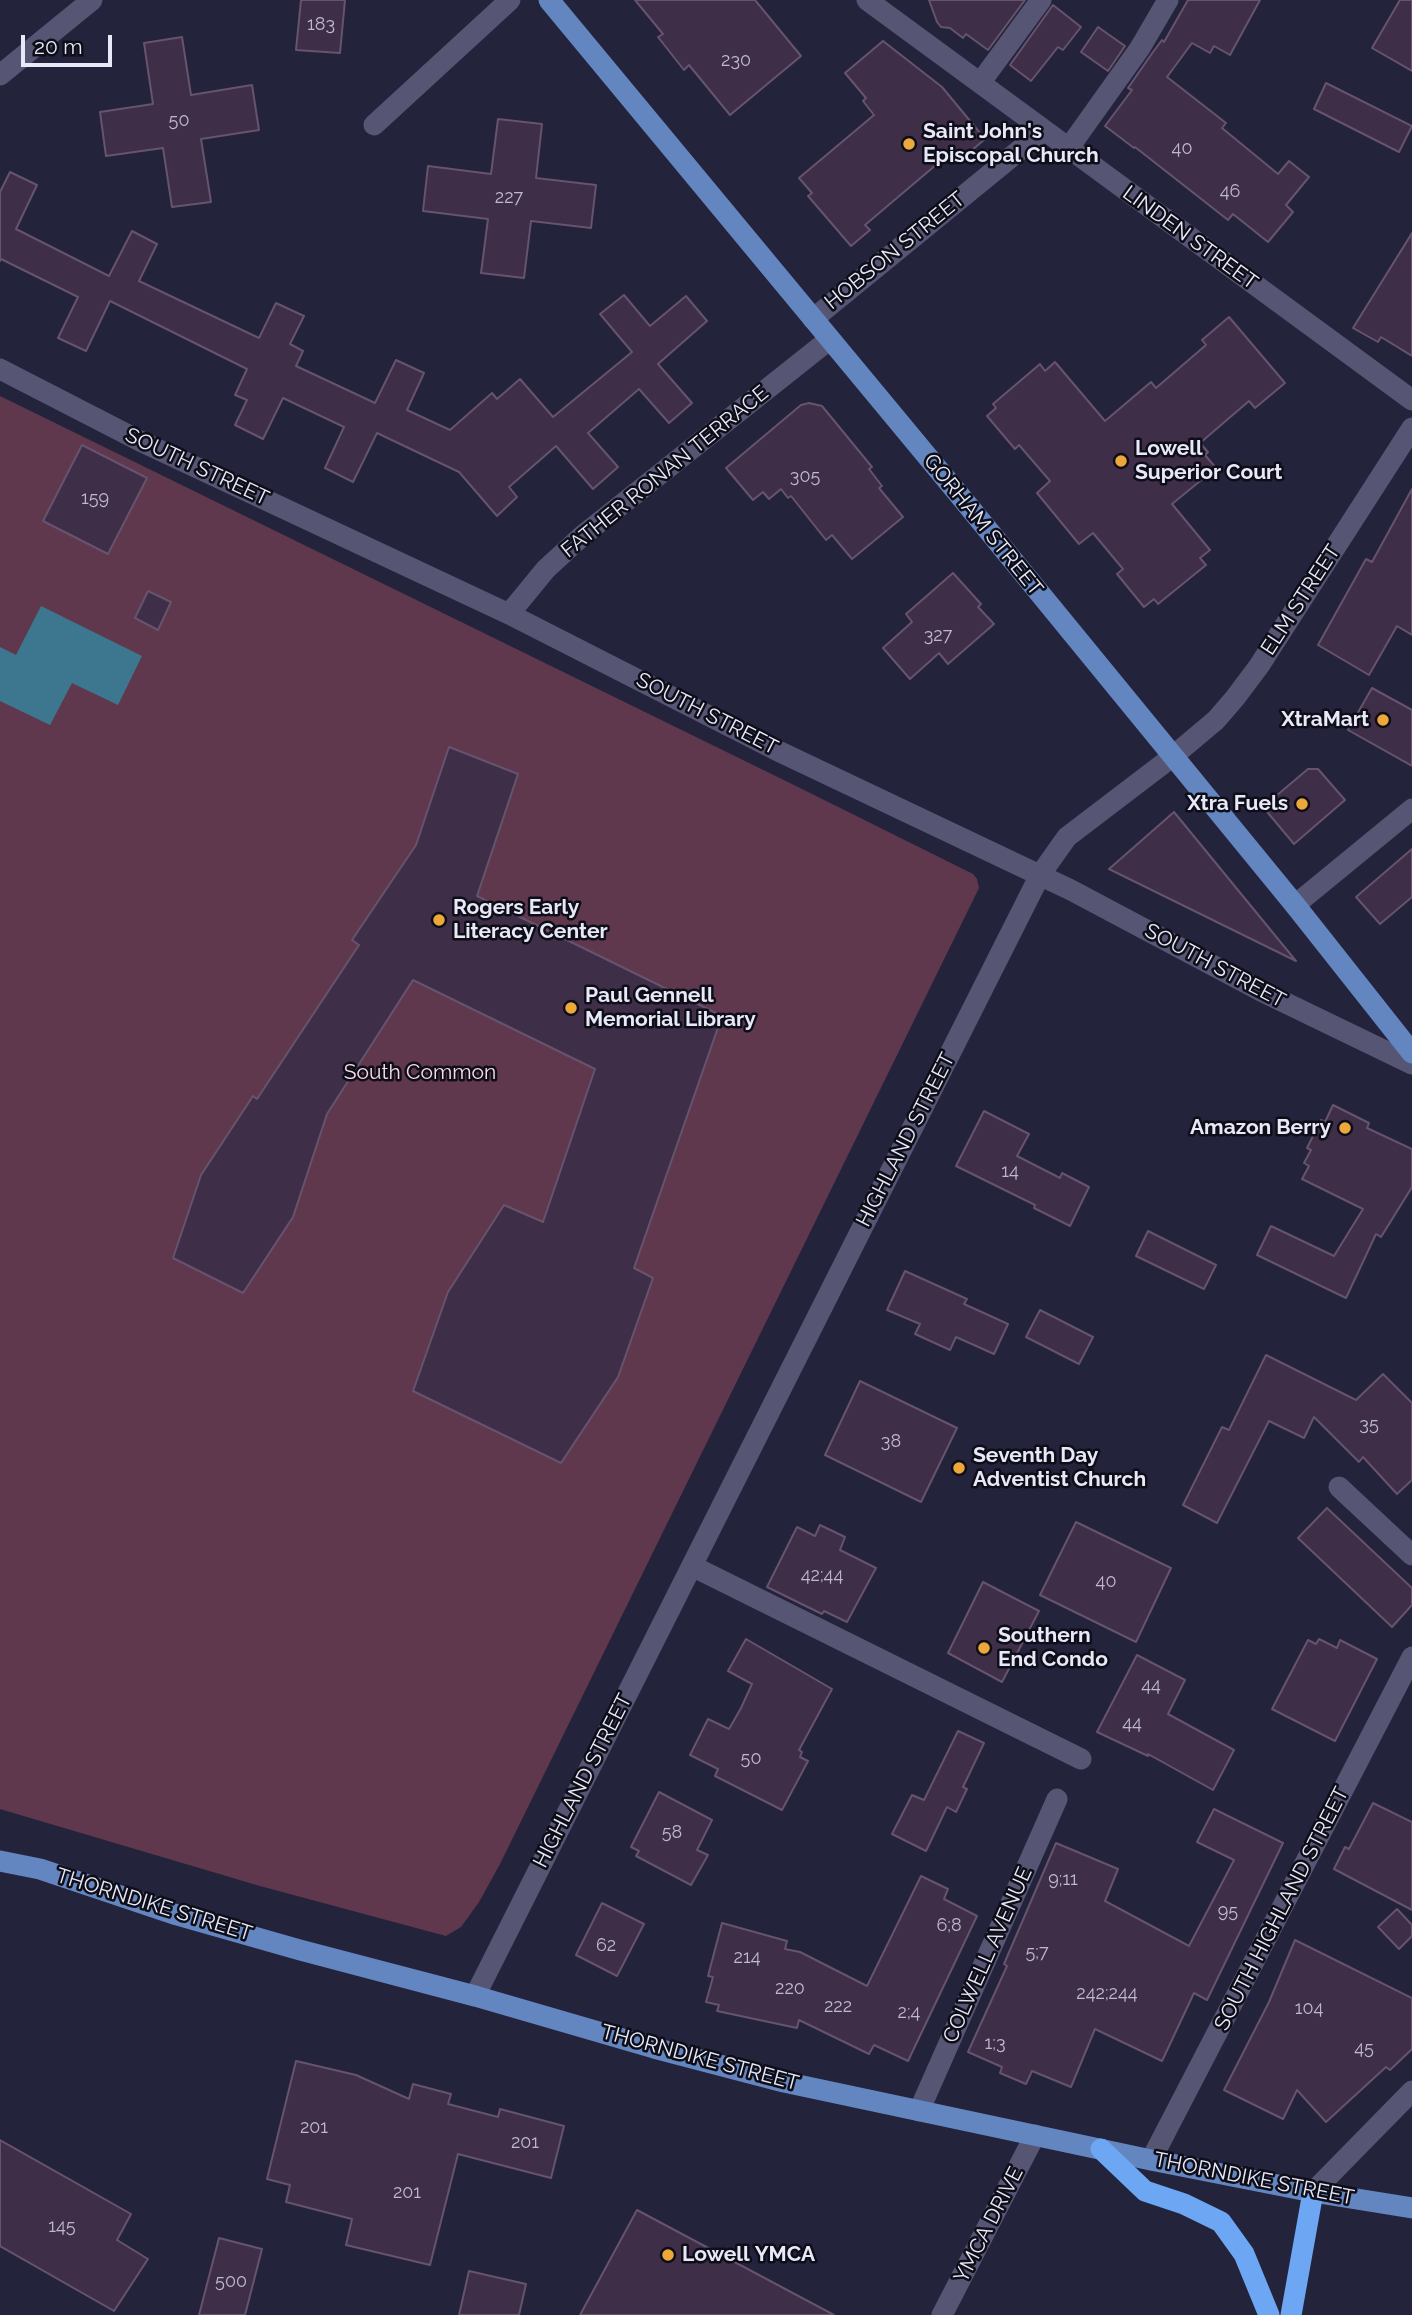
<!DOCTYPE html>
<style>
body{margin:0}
#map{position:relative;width:1412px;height:2315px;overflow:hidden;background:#24233c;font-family:Raleway,sans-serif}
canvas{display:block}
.scale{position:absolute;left:21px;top:35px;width:91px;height:32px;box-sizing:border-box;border:4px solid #e8e8f9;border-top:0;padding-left:9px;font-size:21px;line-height:24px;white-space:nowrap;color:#e8e8f9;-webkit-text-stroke:5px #0e0e19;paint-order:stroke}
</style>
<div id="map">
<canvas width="1412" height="2315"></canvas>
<div class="scale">20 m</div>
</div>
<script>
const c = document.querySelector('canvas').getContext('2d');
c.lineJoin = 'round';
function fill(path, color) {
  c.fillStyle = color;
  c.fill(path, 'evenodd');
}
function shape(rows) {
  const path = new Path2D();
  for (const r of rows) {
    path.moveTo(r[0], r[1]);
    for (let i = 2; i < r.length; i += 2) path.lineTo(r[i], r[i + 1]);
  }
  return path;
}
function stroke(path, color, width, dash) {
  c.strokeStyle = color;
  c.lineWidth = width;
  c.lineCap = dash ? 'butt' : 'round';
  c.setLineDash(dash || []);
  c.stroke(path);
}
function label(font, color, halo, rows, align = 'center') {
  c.font = font + ' Raleway,sans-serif';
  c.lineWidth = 5;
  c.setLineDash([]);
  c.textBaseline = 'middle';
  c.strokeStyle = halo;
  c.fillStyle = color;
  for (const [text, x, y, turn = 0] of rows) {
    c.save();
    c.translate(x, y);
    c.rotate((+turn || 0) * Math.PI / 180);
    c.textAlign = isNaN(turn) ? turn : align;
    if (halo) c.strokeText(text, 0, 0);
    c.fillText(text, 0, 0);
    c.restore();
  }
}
const green = shape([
 [0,396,798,787,973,874,977,879,979,888,500,1864,479,1902,461,1927,446,1936,260,1886,0,1809]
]);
const water = shape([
 [41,606,142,656,118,705,72,683,50,725,0,701,0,647,16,655]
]);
const building = shape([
 [301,0,345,0,340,53,296,50,301,0],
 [635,0,755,0,801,56,730,115,689,65,684,70,658,37,663,34,635,0],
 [929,0,1025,0,988,50,966,34,963,38,950,28,941,27,937,22,929,0],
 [1188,0,1260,0,1230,55,1214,46,1210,53,1192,43,1167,77,1226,123,1222,128,1278,174,1289,161,1309,177,1286,205,1293,212,1268,242,1233,214,1228,220,1135,147,1134,148,1105,126,1132,90,1128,88,1153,52,1162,40,1164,42,1188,0],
 [1400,0,1412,0,1412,71,1372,48,1400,0],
 [1053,5,1081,27,1063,50,1058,47,1031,81,1010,65,1053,5],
 [1098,27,1125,46,1108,71,1081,52,1098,27],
 [182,37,191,95,252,85,259,130,201,139,211,202,172,207,163,148,106,156,100,112,153,104,144,43,182,37],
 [883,41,942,87,985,139,958,162,950,153,865,225,870,230,851,246,808,196,812,193,799,178,874,115,863,101,866,98,845,73,883,41],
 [1326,83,1412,126,1399,152,1314,109,1326,83],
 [498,119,542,124,536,178,596,185,591,228,531,221,524,278,481,273,488,219,423,211,428,166,491,174,498,119],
 [10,172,37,185,16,229,109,276,132,231,157,244,139,281,259,338,276,303,304,316,290,344,303,351,296,366,375,403,396,360,424,373,407,410,450,430,492,393,497,399,520,379,553,417,632,352,600,314,624,295,650,326,686,296,707,321,658,364,692,403,669,423,639,389,588,433,618,467,593,489,556,446,509,487,517,497,497,516,459,472,377,433,353,482,325,468,344,427,283,398,263,439,235,425,247,400,235,395,247,369,110,301,86,351,58,338,78,297,1,259,0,261,0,192,10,172],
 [1412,233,1412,356,1381,337,1378,342,1353,328,1412,233],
 [1229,317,1285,383,1255,408,1249,401,1200,443,1208,452,1205,455,1216,468,1172,504,1210,550,1200,558,1206,565,1158,604,1154,599,1144,607,1117,574,1123,569,1093,533,1079,544,1037,493,1050,481,1019,445,1015,449,987,416,996,408,993,404,1040,364,1045,371,1055,362,1105,421,1151,382,1156,388,1206,345,1202,340,1229,317],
 [809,403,822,406,872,467,869,469,882,486,879,488,903,517,852,559,832,535,826,540,791,496,788,498,781,489,769,499,763,492,753,500,726,468,801,405,809,403],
 [82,445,147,478,108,554,43,521,82,445],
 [1412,489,1412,635,1397,626,1369,675,1318,645,1366,559,1372,562,1412,489],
 [953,573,981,604,978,607,994,624,948,664,939,653,910,679,883,648,912,622,906,614,953,573],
 [148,591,171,602,158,630,135,618,148,591],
 [1372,688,1412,710,1412,766,1348,730,1372,688],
 [449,747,518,774,477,896,722,1016,634,1268,653,1278,618,1377,561,1463,413,1391,448,1292,504,1205,543,1222,595,1069,413,980,327,1114,293,1217,243,1293,173,1258,201,1175,253,1096,257,1099,359,945,352,940,416,845,449,747],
 [1308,769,1318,769,1345,800,1294,844,1263,807,1308,769],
 [1174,812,1296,961,1109,869,1174,812],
 [1412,849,1412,897,1380,924,1356,897,1412,849],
 [1333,1105,1369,1123,1367,1128,1412,1149,1412,1187,1381,1237,1376,1234,1346,1298,1257,1255,1271,1226,1334,1256,1363,1209,1302,1179,1309,1166,1304,1163,1311,1150,1307,1148,1321,1120,1325,1122,1333,1105],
 [984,1111,1029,1134,1017,1156,1060,1178,1062,1173,1089,1187,1070,1226,1034,1208,1035,1205,956,1166,984,1111],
 [1148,1231,1216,1265,1204,1289,1136,1256,1148,1231],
 [905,1271,967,1299,964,1304,1008,1324,994,1354,956,1337,950,1350,915,1334,920,1324,887,1310,905,1271],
 [1040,1310,1093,1337,1079,1364,1026,1337,1040,1310],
 [1266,1355,1356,1400,1383,1374,1412,1403,1412,1480,1397,1494,1363,1457,1359,1462,1314,1417,1304,1438,1269,1421,1217,1523,1183,1505,1222,1427,1229,1430,1266,1355],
 [860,1381,957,1428,921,1502,825,1455,860,1381],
 [1327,1508,1412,1588,1412,1605,1392,1627,1298,1538,1327,1508],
 [1076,1522,1171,1568,1136,1642,1040,1595,1076,1522],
 [820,1525,845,1537,840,1550,876,1568,847,1622,824,1611,822,1614,767,1587,797,1527,815,1536,820,1525],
 [983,1582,1039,1611,1002,1682,948,1653,983,1582],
 [746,1639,832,1689,799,1750,802,1752,800,1757,808,1761,782,1810,715,1776,718,1769,690,1755,708,1719,729,1729,741,1708,752,1684,728,1671,746,1639],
 [1319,1639,1337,1648,1340,1640,1377,1659,1335,1741,1272,1709,1308,1640,1316,1644,1319,1639],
 [1137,1655,1185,1680,1168,1714,1234,1750,1213,1790,1148,1754,1148,1756,1097,1732,1137,1655],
 [958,1731,984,1743,963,1787,967,1789,956,1812,947,1807,926,1851,892,1834,912,1795,924,1800,958,1731],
 [659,1792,712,1820,697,1850,708,1855,691,1885,636,1856,639,1851,631,1847,659,1792],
 [1373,1803,1412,1822,1412,1910,1334,1869,1345,1847,1349,1849,1373,1803],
 [1214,1809,1283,1843,1207,2000,1194,1993,1162,2061,1095,2029,1071,2087,1032,2071,1026,2084,1000,2073,1002,2067,968,2052,1007,1966,1004,1964,1056,1843,1118,1869,1105,1901,1189,1946,1234,1860,1197,1842,1214,1809],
 [921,1876,948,1889,944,1899,977,1916,908,2061,874,2045,869,2054,799,2020,797,2028,717,2011,719,2005,706,2002,713,1977,708,1976,722,1923,787,1941,785,1949,800,1952,867,1986,921,1876],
 [602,1903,644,1924,617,1976,576,1955,602,1903],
 [1397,1909,1412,1925,1412,1936,1399,1949,1378,1927,1397,1909],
 [1295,1940,1412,1998,1412,2049,1390,2070,1386,2067,1326,2122,1297,2090,1283,2119,1224,2090,1269,2002,1295,1940],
 [296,2061,356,2075,409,2099,413,2084,451,2094,448,2104,498,2117,500,2109,564,2126,551,2178,458,2154,430,2265,346,2245,352,2219,286,2202,290,2185,267,2179,296,2061],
 [0,2140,131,2214,117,2240,148,2259,114,2311,0,2246,0,2140],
 [637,2210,834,2315,580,2315,637,2210],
 [219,2238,262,2249,245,2315,199,2315,219,2238],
 [469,2271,526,2284,519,2315,459,2315,469,2271]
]);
const minor = shape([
 [867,0,1412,400],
 [0,75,92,0],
 [980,83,1041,0],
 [374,125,510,0],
 [1068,149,1140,48,1168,0],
 [813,319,1043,131],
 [0,369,140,441,509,614,776,750,1071,890,1261,991,1412,1064],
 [509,614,546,569,582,536,830,339],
 [1295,905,1412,809],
 [1339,1487,1412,1555],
 [692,1566,1081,1759],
 [475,1996,1040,875,1067,837,1172,757,1216,720,1235,698,1259,666,1412,428],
 [919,2111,1057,1799],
 [1151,2160,1412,1657],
 [1313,2192,1412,2091],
 [942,2315,1035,2135]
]);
const major = shape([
 [549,0,961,497,1295,905,1412,1053],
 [0,1861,40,1869,177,1915,300,1950,475,1996,654,2048,784,2082,1151,2160,1313,2192,1412,2208]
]);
const highway = shape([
 [1101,2149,1145,2191,1184,2204,1221,2222,1244,2254,1269,2315],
 [1291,2315,1313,2192]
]);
const markers = [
 [909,144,7,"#eda83c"],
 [1121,461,7,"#eda83c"],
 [1383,720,7,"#eda83c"],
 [1302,804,7,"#eda83c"],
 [439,920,7,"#eda83c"],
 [571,1008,7,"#eda83c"],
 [1345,1128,7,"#eda83c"],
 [959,1468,7,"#eda83c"],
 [984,1648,7,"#eda83c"],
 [668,2255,7,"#eda83c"]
];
const numberNames = [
 ["183",321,25],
 ["230",736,61],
 ["50",179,121],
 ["40",1182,149],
 ["46",1230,192],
 ["227",509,198],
 ["305",805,477],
 ["159",95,499],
 ["327",938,636],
 ["14",1010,1172],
 ["35",1369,1425],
 ["38",891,1442],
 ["42;44",822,1576],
 ["40",1106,1582],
 ["44",1151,1686],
 ["44",1132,1724],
 ["50",751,1759],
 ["58",672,1833],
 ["9;11",1063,1880],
 ["95",1228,1912],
 ["6;8",949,1926],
 ["62",606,1946],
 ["5;7",1037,1953],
 ["214",747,1958],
 ["220",790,1989],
 ["242;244",1107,1994],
 ["222",838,2007],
 ["104",1309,2009],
 ["2;4",909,2013],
 ["1;3",995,2044],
 ["45",1364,2049],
 ["201",314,2128],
 ["201",525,2143],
 ["201",407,2193],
 ["145",62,2227],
 ["500",231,2282]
];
const poiNames = [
 ["Saint John's",923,132],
 ["Episcopal Church",923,156],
 ["Lowell",1135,449],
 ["Superior Court",1135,473],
 ["XtraMart",1369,720,"right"],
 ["Xtra Fuels",1288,804,"right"],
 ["Rogers Early",453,908],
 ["Literacy Center",453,932],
 ["Paul Gennell",585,996],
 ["Memorial Library",585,1020],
 ["Amazon Berry",1331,1128,"right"],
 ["Seventh Day",973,1456],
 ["Adventist Church",973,1480],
 ["Southern",998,1636],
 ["End Condo",998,1660],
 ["Lowell YMCA",682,2255]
];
const streetNames = [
 ["LINDEN STREET",1190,238,36],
 ["HOBSON STREET",895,251,-39],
 ["SOUTH STREET",197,467,25],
 ["FATHER RONAN TERRACE",665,472,-39],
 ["GORHAM STREET",983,525,51],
 ["ELM STREET",1301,600,-57],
 ["SOUTH STREET",707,714,27],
 ["SOUTH STREET",1215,966,28],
 ["HIGHLAND STREET",906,1140,-63],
 ["HIGHLAND STREET",583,1781,-63],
 ["THORNDIKE STREET",154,1905,17],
 ["SOUTH HIGHLAND STREET",1282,1909,-63],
 ["COLWELL AVENUE",988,1955,-66],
 ["THORNDIKE STREET",700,2058,15],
 ["THORNDIKE STREET",1254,2179,11],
 ["YMCA DRIVE",989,2225,-63]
];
const parkNames = [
 ["South Common",420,1073]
];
fill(green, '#60384e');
fill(water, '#3d778f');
fill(building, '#3f2e47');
stroke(building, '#66536d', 2);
stroke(minor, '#565573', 21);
stroke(major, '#6486c0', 21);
stroke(highway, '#6da6f3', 21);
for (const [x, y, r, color] of markers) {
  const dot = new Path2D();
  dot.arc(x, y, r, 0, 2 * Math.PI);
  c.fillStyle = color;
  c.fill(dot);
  stroke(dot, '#0e0e19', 2.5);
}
label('18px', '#bebacc', null, numberNames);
label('bold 21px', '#e8e8f9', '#0e0e19', poiNames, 'left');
label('21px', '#e8e8f9', '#0e0e19', streetNames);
label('21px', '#f9daea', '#0e0e19', parkNames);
</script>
